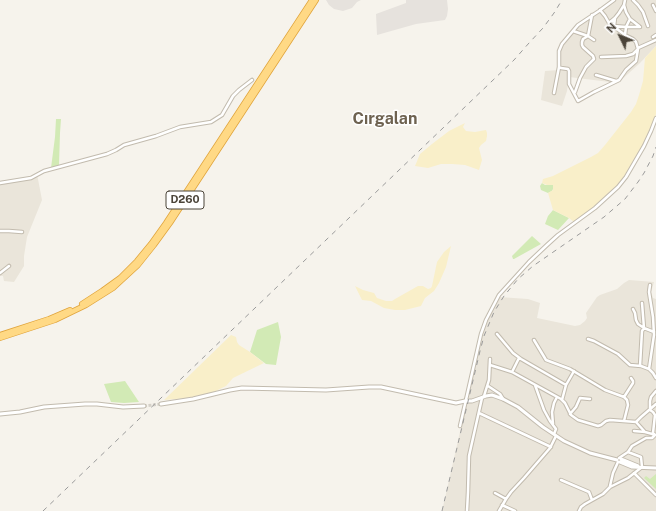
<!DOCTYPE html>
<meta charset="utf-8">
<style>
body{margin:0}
#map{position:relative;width:656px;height:511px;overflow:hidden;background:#f6f3ec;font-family:"Public Sans",sans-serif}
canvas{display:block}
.north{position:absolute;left:600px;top:16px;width:40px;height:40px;-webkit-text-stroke:3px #fff;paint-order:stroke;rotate:313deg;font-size:11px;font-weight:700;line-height:16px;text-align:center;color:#4b4439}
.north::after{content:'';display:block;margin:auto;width:14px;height:18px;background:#4b4439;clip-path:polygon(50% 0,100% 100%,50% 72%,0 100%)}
</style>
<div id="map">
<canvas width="656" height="511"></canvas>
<div class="north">N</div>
</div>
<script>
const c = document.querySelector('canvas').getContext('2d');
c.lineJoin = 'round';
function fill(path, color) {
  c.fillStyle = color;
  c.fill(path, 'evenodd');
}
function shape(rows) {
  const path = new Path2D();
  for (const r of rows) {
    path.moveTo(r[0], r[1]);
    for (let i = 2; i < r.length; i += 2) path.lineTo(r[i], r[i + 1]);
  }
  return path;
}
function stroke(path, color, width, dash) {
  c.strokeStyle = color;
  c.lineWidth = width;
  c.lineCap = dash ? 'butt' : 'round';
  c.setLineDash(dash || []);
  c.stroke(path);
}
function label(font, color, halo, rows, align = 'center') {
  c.font = font + ' "Public Sans",sans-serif';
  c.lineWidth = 3;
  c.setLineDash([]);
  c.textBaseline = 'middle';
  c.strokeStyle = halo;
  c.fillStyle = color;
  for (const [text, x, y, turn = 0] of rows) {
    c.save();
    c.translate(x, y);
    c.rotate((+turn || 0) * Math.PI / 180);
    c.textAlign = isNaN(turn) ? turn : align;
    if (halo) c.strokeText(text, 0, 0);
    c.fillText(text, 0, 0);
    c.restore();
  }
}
const residential = shape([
 [613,0,656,0,656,46,640,63,618,83,569,77,567,91,562,106,541,100,545,71,559,70,560,48,579,23,586,18,596,13],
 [37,174,42,200,27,237,24,256,24,266,14,282,4,281,3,276,0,276,0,181,27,178],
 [629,280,654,282,651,292,653,298,656,299,656,511,442,511,484,326,499,297,528,299,540,303,537,318,575,326,580,325,585,321,587,318,586,313,597,297,600,295,617,289,624,283]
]);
const industrial = shape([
 [326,0,361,0,357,2,352,8,343,11,334,9,329,5],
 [406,0,447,0,448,9,447,16,445,20,416,24,377,35,376,14,406,3]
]);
const green = shape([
 [56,119,61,119,60,133,59,165,51,168,55,137],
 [542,183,545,185,553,185,553,189,552,191,548,193,541,190,540,186],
 [553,210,569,218,558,230,545,224,548,216],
 [532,236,541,244,514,259,513,259,512,256],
 [278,322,281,337,276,365,266,364,250,352,257,330],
 [125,381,139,402,124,403,111,402,104,384],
 [656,474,656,489,644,478,646,476,650,479]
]);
const sand = shape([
 [656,46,656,114,651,129,643,145,622,181,608,196,588,212,574,222,569,218,553,210,548,193,553,190,553,185,547,185,542,183,543,179,553,176,591,157,598,153,605,145,631,112,636,104,639,95,643,81,645,58],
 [465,123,463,127,466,131,475,132,486,130,487,133,487,136,486,141,481,145,479,148,482,160,479,170,465,165,452,164,441,164,428,168,415,166,420,154,432,144,449,131],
 [451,246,446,267,439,283,434,291,425,298,421,306,405,310,395,310,384,308,371,301,362,300,355,286,363,290,374,293,377,298,386,301,392,301,395,299,418,286,423,286,428,289,431,288,432,286,437,262,444,252],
 [231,335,236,337,237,342,239,345,250,352,264,363,233,378,226,386,214,392,188,398,164,400]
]);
const tertiaryTunnel = shape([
 [144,406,161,404]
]);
const minor = shape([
 [633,0,638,5,643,12,648,26],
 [624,5,626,12,630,19,626,27,625,35],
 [653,5,656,11],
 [615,18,614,26,626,27,640,27],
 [630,19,639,26],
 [609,23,615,18,619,13,624,5,625,0],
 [573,31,588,36,594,40],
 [588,36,592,15],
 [653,37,656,35],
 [638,48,656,40],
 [601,57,626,56,633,54,638,49],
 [559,67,561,68,568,69,569,71,569,84,578,101,594,92,619,80,626,70,636,61,638,49,636,42,633,39,625,35,609,23,605,16,600,10],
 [596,75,616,81],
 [575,92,580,78,586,67,594,59,593,56,583,47,582,45,582,42,583,39,588,36],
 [554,93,559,67,559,51,562,44,578,25,599,11,614,0],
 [0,183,31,178,44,171,107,154,116,150,124,145,156,136,180,127,211,122,222,115,233,96,239,90,252,80],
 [0,231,9,231,22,232],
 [0,273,9,266],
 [633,309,635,313,636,320,638,324,644,328,654,332],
 [497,334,513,353,521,359,566,385],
 [588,339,594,341,618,354,630,365,641,366,649,369,653,373,656,378],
 [534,340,546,360,570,369,605,390,624,397,627,400,628,405,624,421],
 [490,365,512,372,561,399,565,403,571,415,578,420,598,426,601,425,606,421,610,420,636,422,645,432,656,435],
 [640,366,642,331,644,328,642,303],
 [649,369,654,335,653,317,649,292,650,285],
 [512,372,519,358],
 [535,385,544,410,550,421,556,429,554,434],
 [488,386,500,394,503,399],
 [484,396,489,380,490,359],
 [624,397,633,383,633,381,631,378],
 [562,400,566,385,574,371],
 [479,413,551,447],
 [570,414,576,407,580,398,590,399],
 [636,422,641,417,656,404],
 [553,424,552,412,554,403,557,397],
 [460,426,481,334,486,320,499,295,529,262,547,245,558,235,595,208,618,187,626,177,644,146,651,131,656,118],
 [634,431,645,432],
 [653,433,655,415,653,412,650,410,650,401,651,397,656,391],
 [628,452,632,446,646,438,652,438,654,436,654,434],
 [634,473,656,495],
 [561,480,589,492,592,500],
 [610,486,613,473,618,462],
 [495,493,506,499],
 [502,505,515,511],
 [467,511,468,492,469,456,482,398],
 [499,511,506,499,511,492,524,478,550,448,556,436],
 [579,511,581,507,585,504,603,494,610,487,628,478,642,467,641,457,628,452,619,458]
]);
const tertiary = shape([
 [161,404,193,399,230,390,242,388,326,390,369,387,381,387,456,403,465,401,472,401,486,396,492,395,503,399,518,407,543,427,564,441,590,453,617,460],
 [0,414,20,412,44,407,85,404,97,404,123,407,144,406],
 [621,459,638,466],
 [620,462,632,467,656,468]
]);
const trunk = shape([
 [82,304,102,291,120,278,137,261,151,244,166,223,312,0],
 [0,335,49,319,70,310],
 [0,338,55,320,86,305,113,288,138,265,154,245,170,223,316,0]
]);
const rail = shape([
 [43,511,514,60,529,43,543,28,554,13,562,0],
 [442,511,480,351,484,336,494,312,504,296,518,279,533,266,604,217,625,199,638,182,644,173,653,156,656,147]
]);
const shields = [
 [185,200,38]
];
const shieldNames = [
 ["D260",185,200]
];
const districtNames = [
 ["Cırgalan",385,119]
];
fill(residential, '#eae5da');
fill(industrial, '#e6e2dd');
fill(green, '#d2eab5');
fill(sand, '#f9efc9');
stroke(tertiaryTunnel, '#d4d0c8', 3, [3, 1.5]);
stroke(minor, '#c2bbae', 4.5);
stroke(tertiary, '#c2bbae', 5);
stroke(trunk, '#e0a43c', 6);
stroke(minor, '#fff', 2.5);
stroke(tertiary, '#fff', 3);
stroke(trunk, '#ffd985', 4.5);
stroke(rail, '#9a9a9a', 1, [5, 5]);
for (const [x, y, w] of shields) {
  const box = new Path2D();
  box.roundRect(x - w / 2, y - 9, w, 18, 3);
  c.fillStyle = '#fff';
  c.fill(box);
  stroke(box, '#4b4439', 1);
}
label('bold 11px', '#4b4439', null, shieldNames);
label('bold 16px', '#6e6250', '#fff', districtNames);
</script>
